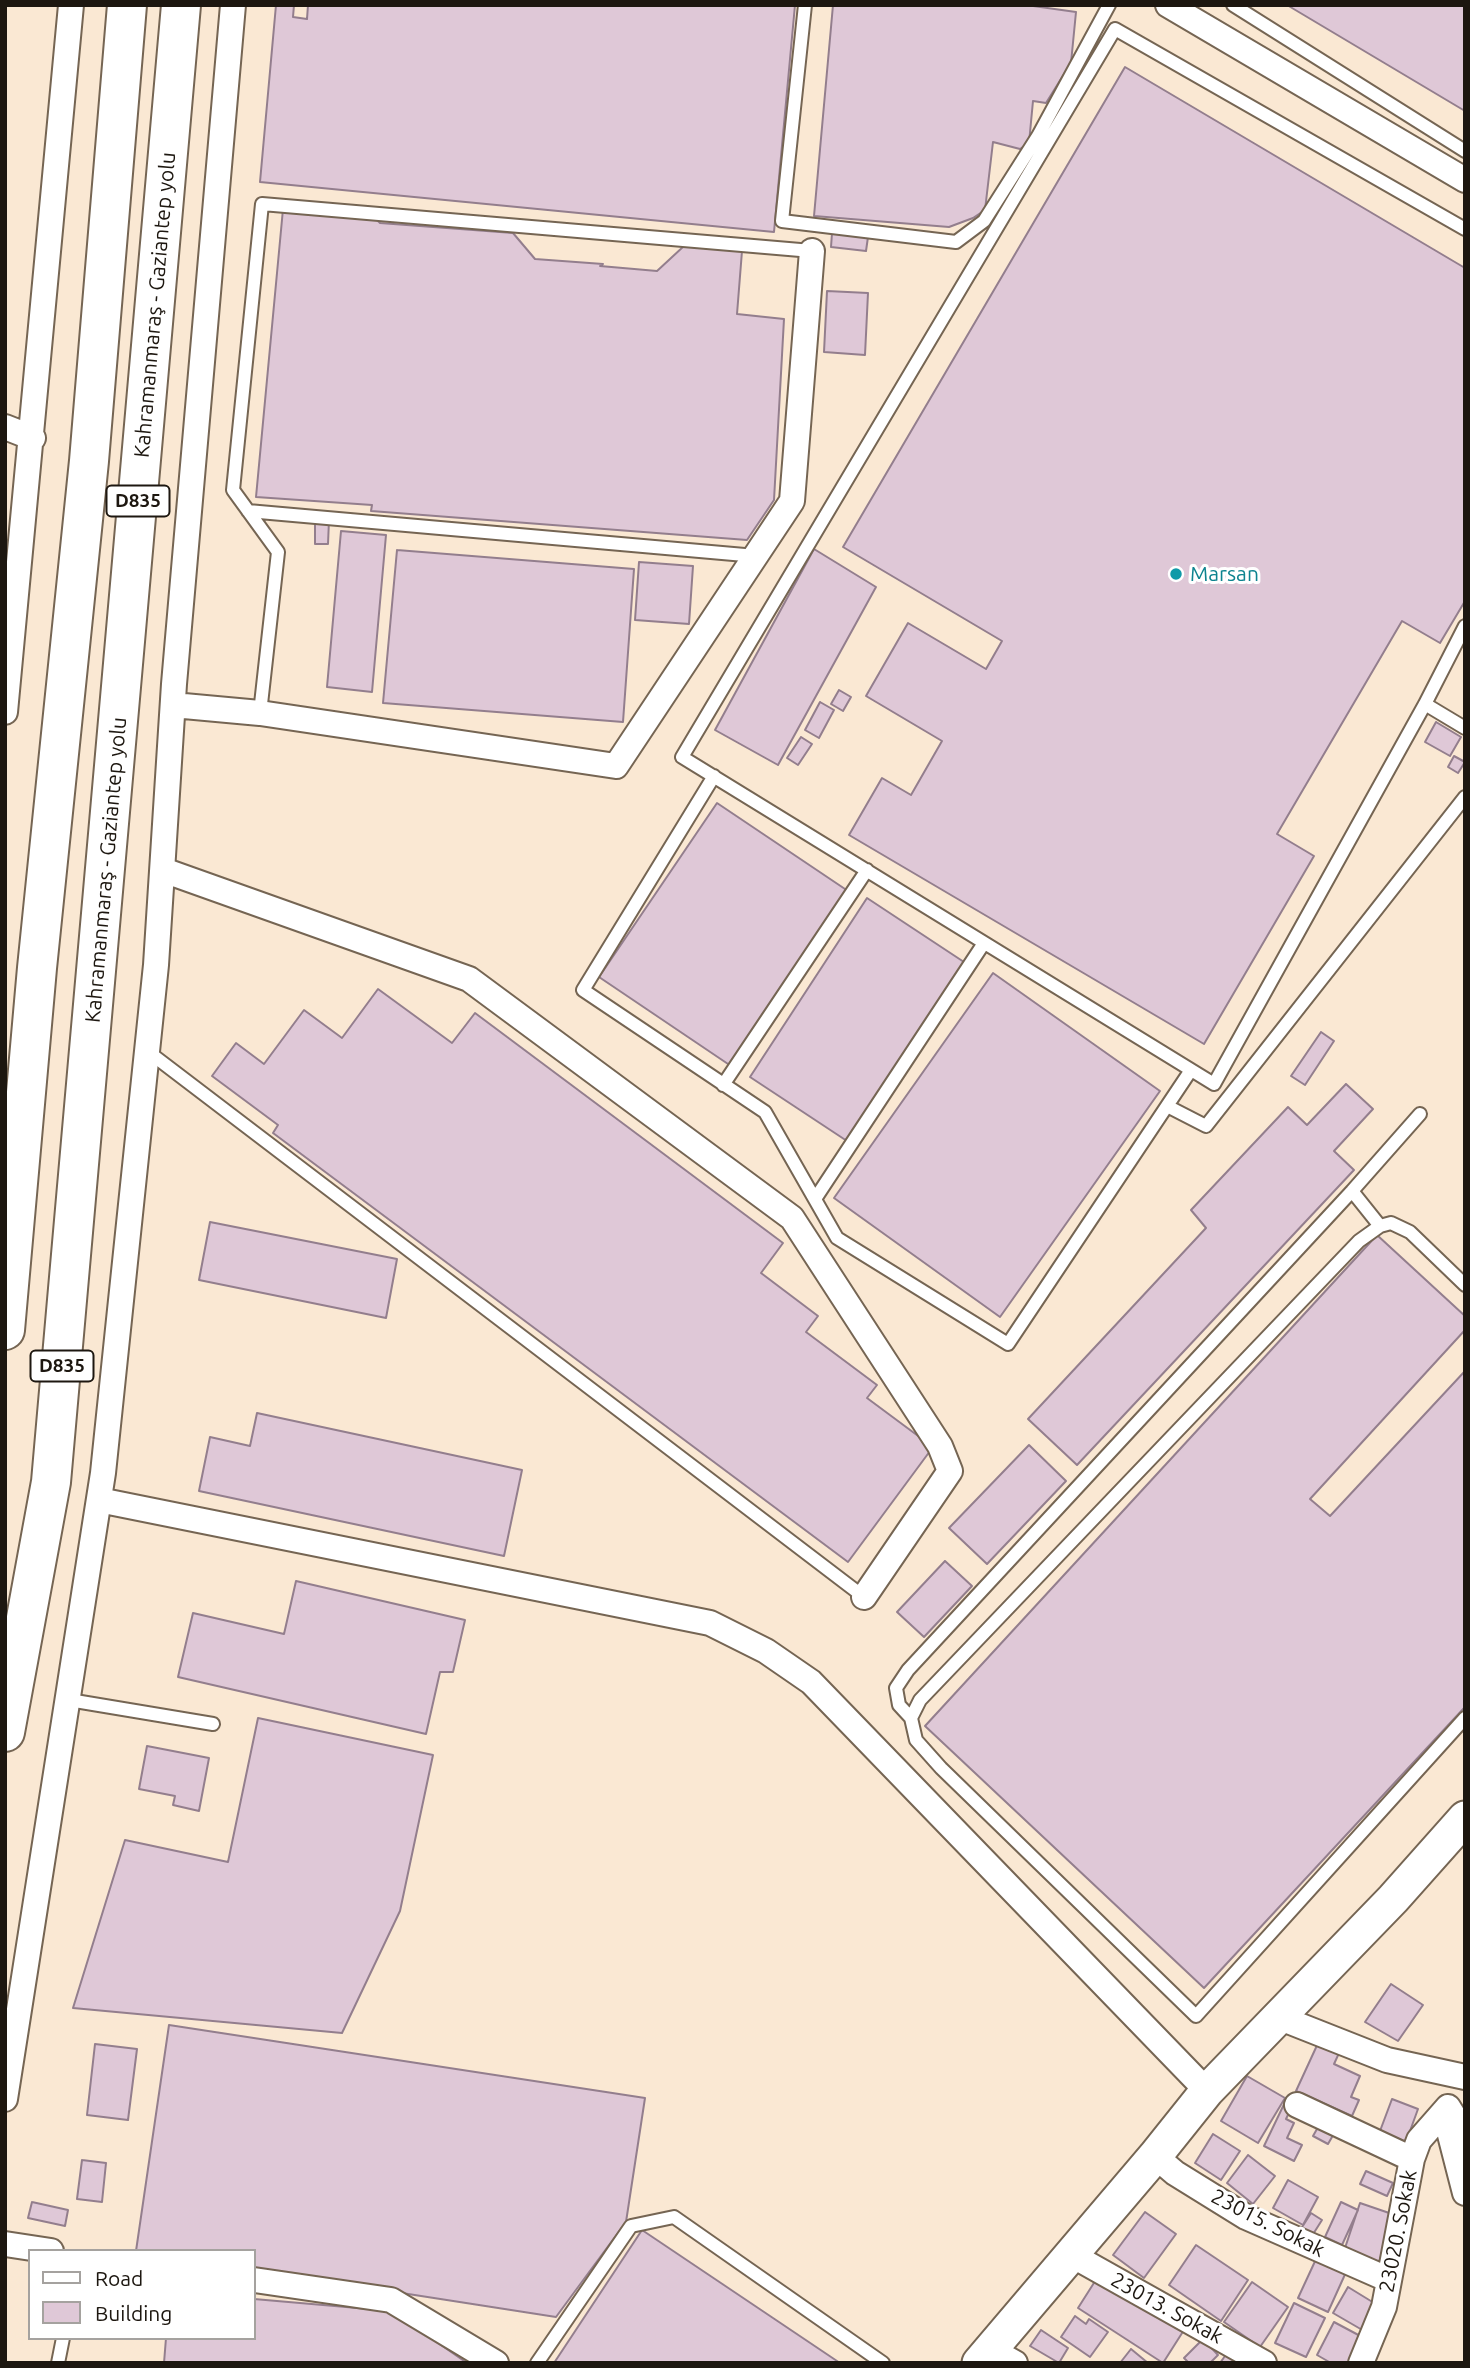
<!DOCTYPE html>
<meta charset="utf-8">
<style>
body{margin:0}
#map{position:relative;width:1470px;height:2368px;overflow:hidden;background:#fae8d3;font-family:Ubuntu,sans-serif}
canvas{display:block}
.frame{position:absolute;inset:0;border:7px solid #1d1710;pointer-events:none}
.legend{position:absolute;left:28px;top:2249px;width:228px;height:91px;box-sizing:border-box;background:#fff;border:2px solid #a5a29f;margin:0;padding:9px 12px;list-style:none;font-size:21px;color:#1d1710}
.legend li{display:flex;align-items:center;gap:14px;height:35px}
.legend b{width:35px;border:2px solid #a5a29f}
</style>
<div id="map">
<canvas width="1470" height="2368"></canvas>
<div class="frame"></div>
<ul class="legend">
<li><b style="height:9px;background:#fff"></b>Road</li>
<li><b style="height:19px;background:#dfc8d7"></b>Building</li>
</ul>
</div>
<script>
const context = document.querySelector('canvas').getContext('2d');
context.lineJoin = 'round';
function fillPath(path, color) { context.fillStyle = color; context.fill(path, 'evenodd'); }
const poly = rows => new Path2D(rows.map(r => 'M' + r).join(''));
function trace(path, color, width, dash) { context.strokeStyle = color; context.lineWidth = width; context.lineCap = dash ? 'butt' : 'round'; context.setLineDash(dash || []); context.stroke(path); }
function drawText(font, color, halo, rows, align = 'center') {
  context.font = font + ' Ubuntu,sans-serif'; context.lineWidth = 6; context.setLineDash([]); context.textBaseline = 'middle'; context.strokeStyle = halo; context.fillStyle = color; for (const [text, x, y, turn = 0] of rows) {
    context.save(); context.translate(x, y); context.rotate((+turn || 0) * Math.PI / 180); context.textAlign = isNaN(turn) ? turn : align; if (halo) context.strokeText(text, 0, 0); context.fillText(text, 0, 0); context.restore();
  }
}
const building = poly([
 [276,5,294,5,293,17,307,19,308,5,795,5,774,232,260,182,276,5],
 [833,5,1026,5,1076,12,1071,63,1046,103,1033,101,1029,143,1020,149,993,142,985,210,973,218,949,227,814,216,833,5],
 [1287,5,1465,5,1465,111,1287,5],
 [1125,67,1465,268,1465,601,1440,643,1402,621,1277,834,1314,856,1204,1044,849,835,882,778,911,795,942,741,866,696,908,623,986,669,1002,641,843,547,1125,67],
 [283,209,373,216,380,223,513,233,535,259,603,264,600,266,657,271,684,246,742,251,737,314,784,319,774,500,747,540,371,511,372,505,256,497,283,209],
 [832,233,868,237,866,251,831,247,832,233],
 [827,291,868,293,865,355,824,352,827,291],
 [315,520,329,520,328,544,315,544,315,520],
 [341,531,386,535,372,692,327,687,341,531],
 [814,549,876,587,778,765,715,730,814,549],
 [397,550,634,569,623,722,383,703,397,550],
 [639,562,693,566,689,624,635,620,639,562],
 [839,690,851,697,843,711,831,704,839,690],
 [820,702,834,710,819,738,805,730,820,702],
 [1436,722,1461,737,1450,756,1425,742,1436,722],
 [801,737,812,744,798,765,787,758,801,737],
 [1454,756,1465,762,1458,773,1448,767,1454,756],
 [717,803,848,891,731,1066,599,977,717,803],
 [867,898,967,964,850,1143,750,1077,867,898],
 [993,973,1160,1091,1000,1317,834,1198,993,973],
 [378,989,452,1043,475,1013,783,1243,761,1273,818,1316,806,1332,877,1385,867,1398,933,1447,848,1562,273,1133,278,1125,212,1076,236,1043,264,1064,304,1010,342,1038,378,989],
 [1321,1032,1334,1041,1305,1085,1291,1076,1321,1032],
 [1346,1084,1373,1109,1334,1151,1354,1170,1077,1465,1028,1419,1206,1228,1191,1210,1288,1107,1307,1125,1346,1084],
 [210,1222,397,1259,386,1318,199,1280,210,1222],
 [1377,1235,1465,1316,1465,1330,1310,1499,1330,1516,1465,1371,1465,1707,1204,1988,925,1726,1377,1235],
 [257,1413,522,1470,504,1556,199,1491,210,1437,250,1446,257,1413],
 [1029,1445,1066,1481,987,1564,949,1528,1029,1445],
 [945,1561,972,1586,924,1637,897,1612,945,1561],
 [296,1581,465,1620,453,1672,440,1672,426,1734,178,1677,193,1613,284,1634,296,1581],
 [258,1718,433,1755,400,1911,342,2033,73,2008,125,1840,228,1862,258,1718],
 [147,1746,209,1758,199,1811,173,1805,175,1796,139,1789,147,1746],
 [1391,1984,1423,2005,1398,2041,1365,2022,1391,1984],
 [169,2025,645,2098,626,2222,556,2317,254,2270,254,2251,136,2251,169,2025],
 [1319,2041,1340,2051,1334,2064,1360,2076,1351,2097,1359,2100,1352,2116,1296,2091,1319,2041],
 [95,2044,137,2049,128,2120,87,2115,95,2044],
 [1247,2076,1285,2098,1258,2143,1221,2121,1247,2076],
 [1287,2098,1294,2102,1286,2119,1294,2123,1287,2138,1302,2145,1294,2161,1264,2146,1287,2098],
 [1392,2099,1418,2109,1406,2142,1380,2131,1392,2099],
 [1321,2122,1336,2130,1328,2144,1313,2136,1321,2122],
 [1213,2134,1240,2151,1221,2180,1195,2163,1213,2134],
 [1248,2155,1275,2176,1253,2204,1227,2183,1248,2155],
 [82,2160,106,2163,102,2202,77,2199,82,2160],
 [1366,2171,1393,2183,1387,2196,1360,2184,1366,2171],
 [1288,2180,1318,2197,1303,2225,1273,2208,1288,2180],
 [32,2202,68,2210,65,2226,28,2218,32,2202],
 [1341,2202,1358,2210,1342,2245,1325,2237,1341,2202],
 [1360,2203,1395,2215,1379,2262,1344,2251,1360,2203],
 [1145,2212,1176,2234,1144,2278,1113,2255,1145,2212],
 [1311,2213,1322,2220,1310,2239,1299,2232,1311,2213],
 [642,2230,840,2363,554,2363,642,2230],
 [1196,2245,1248,2280,1221,2321,1169,2285,1196,2245],
 [1317,2257,1347,2270,1328,2312,1298,2298,1317,2257],
 [1099,2275,1184,2330,1163,2363,1078,2308,1099,2275],
 [1252,2282,1288,2307,1260,2347,1224,2322,1252,2282],
 [1348,2287,1379,2306,1364,2331,1333,2313,1348,2287],
 [254,2299,392,2311,467,2363,164,2363,166,2338,254,2338,254,2299],
 [1294,2303,1325,2318,1306,2357,1275,2343,1294,2303],
 [1075,2316,1086,2324,1089,2319,1108,2332,1090,2357,1061,2337,1075,2316],
 [1334,2322,1364,2338,1350,2363,1331,2363,1317,2355,1334,2322],
 [1041,2330,1068,2348,1059,2363,1030,2346,1041,2330],
 [1203,2339,1218,2355,1210,2363,1189,2363,1184,2358,1203,2339],
 [1131,2349,1148,2363,1120,2363,1131,2349],
 [1230,2349,1249,2363,1220,2363,1230,2349]
]);
fillPath(building, '#dfc8d7');
trace(building, '#937e8d', 2);
const lane = poly([
 [805,5,782,221,956,242,984,221,1038,136,1109,5],
 [1233,5,1465,151],
 [1465,229,1115,29,682,757,1214,1084,1425,704,1465,626],
 [248,511,756,556],
 [1425,704,1465,728],
 [260,713,278,552,233,490,262,204,812,251],
 [714,776,583,990,765,1112,837,1238,1008,1344,1191,1070],
 [146,1050,864,1597],
 [723,1085,867,870],
 [1167,1106,1206,1126,1465,797],
 [1352,1191,1380,1226],
 [815,1199,984,943],
 [1465,1285,1410,1232,1391,1223,1380,1226,1359,1241,920,1700,911,1718,916,1740,941,1768,1196,2016,1465,1718],
 [69,1700,213,1724],
 [911,1718,899,1705,896,1688,908,1670,1352,1191,1420,1114],
 [58,2363,63,2338],
 [537,2363,631,2226,674,2217,883,2363]
]);
const street = poly([
 [1168,5,1465,180],
 [5,427,33,438],
 [173,705,260,713,616,766,792,501,812,251],
 [5,712,71,5],
 [163,870,469,979,792,1218,940,1446,950,1471,864,1597],
 [99,1500,710,1623,766,1651,811,1682,1207,2091],
 [1278,2017,1387,2060,1465,2077],
 [5,2099,103,1473,156,965,174,684,233,5],
 [1297,2105,1412,2159],
 [1448,2112,1448,2127,1465,2193],
 [1155,2156,1175,2173,1246,2217,1387,2279],
 [5,2244,51,2251],
 [1070,2254,1264,2363],
 [254,2280,391,2300,496,2363],
 [990,2349,1015,2363],
 [1361,2363,1384,2307,1412,2159,1419,2140,1448,2107,1465,2134]
]);
const secondary = poly([
 [979,2363,1155,2156,1207,2091,1393,1899,1465,1818]
]);
const highway = poly([
 [5,1330,37,968,89,461,127,5],
 [5,1732,51,1482,181,5]
]);
trace(lane, '#756553', 16);
trace(street, '#756553', 28);
trace(secondary, '#756553', 37);
trace(highway, '#756553', 42);
trace(lane, '#fff', 12);
trace(street, '#fff', 24);
trace(secondary, '#fff', 33);
trace(highway, '#fff', 38);
for (const [x, y, r, color] of [
 [1176,574,7,"#0f9aa8"]
]) { const dot = new Path2D(); dot.arc(x, y, r, 0, 2 * Math.PI); context.fillStyle = color; context.fill(dot); trace(dot, '#fff', 2.5); }
for (const [x, y, w] of [
 [138,501,63],
 [62,1366,63]
]) { const box = new Path2D(); box.roundRect(x - w / 2, y - 15.5, w, 31, 5); context.fillStyle = '#fff'; context.fill(box); trace(box, '#1d1710', 2); }
drawText('bold 19px', '#1d1710', null, [
 ["D835",138,501],
 ["D835",62,1366]
]);
drawText('21px', '#1d1710', '#fff', [
 ["Kahramanmaraş - Gaziantep yolu",155,305,-85],
 ["Kahramanmaraş - Gaziantep yolu",106,870,-85],
 ["23015. Sokak",1268,2223,27],
 ["23020. Sokak",1398,2231,-79],
 ["23013. Sokak",1167,2308,29]
]);
drawText('21px', '#0d838f', '#fff', [
 ["Marsan",1190,574]
], 'left');
</script>
